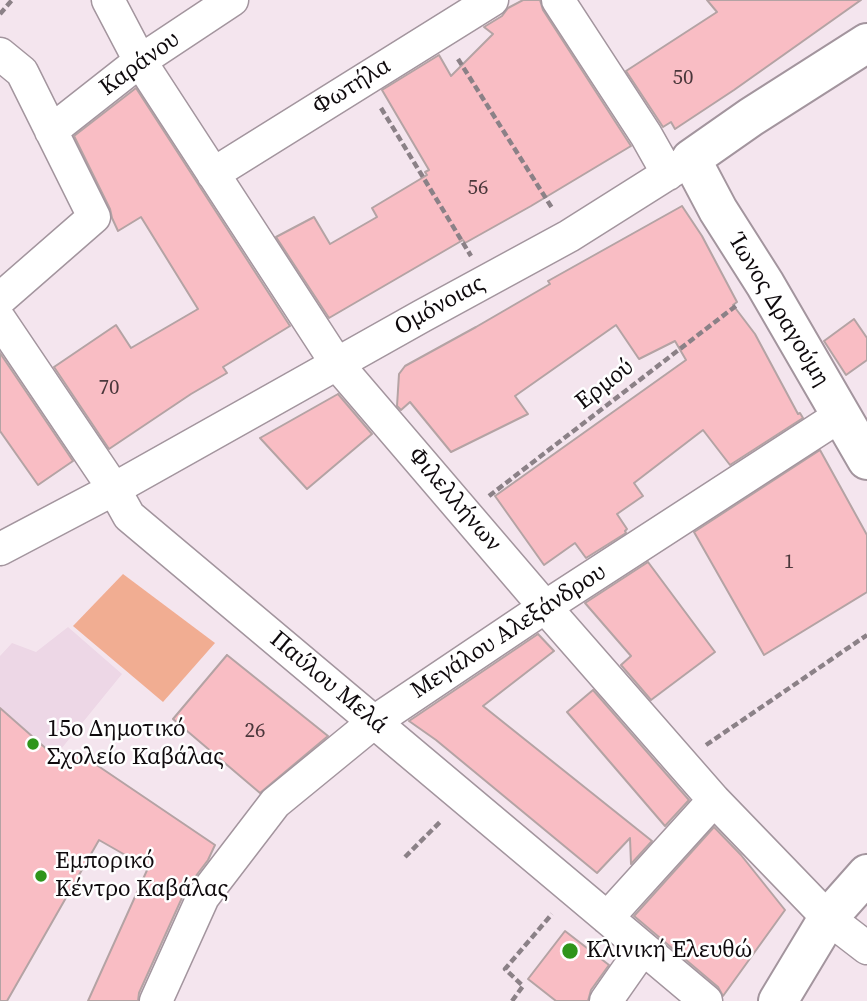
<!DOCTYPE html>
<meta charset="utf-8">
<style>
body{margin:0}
canvas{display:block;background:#f4e5ee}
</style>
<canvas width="867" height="1001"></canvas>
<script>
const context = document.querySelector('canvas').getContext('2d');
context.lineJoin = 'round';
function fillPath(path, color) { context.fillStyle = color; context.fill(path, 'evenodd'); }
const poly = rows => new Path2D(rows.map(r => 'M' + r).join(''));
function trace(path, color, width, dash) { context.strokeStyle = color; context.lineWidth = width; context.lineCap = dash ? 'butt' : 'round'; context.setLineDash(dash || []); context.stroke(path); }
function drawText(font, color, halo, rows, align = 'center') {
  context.font = font + ' "Source Serif 4",serif'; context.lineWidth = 5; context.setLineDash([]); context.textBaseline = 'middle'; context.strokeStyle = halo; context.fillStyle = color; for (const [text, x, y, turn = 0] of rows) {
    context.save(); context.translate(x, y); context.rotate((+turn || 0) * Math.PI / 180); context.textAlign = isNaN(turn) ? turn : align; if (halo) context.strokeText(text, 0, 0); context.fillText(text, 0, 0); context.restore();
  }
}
fillPath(poly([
 [68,627,122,674,5,818,0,814,0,656,12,643,36,652]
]), '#edd7e6');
fillPath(poly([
 [123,574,215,643,163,702,73,626]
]), '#f1ad92');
const building = poly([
 [523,0,540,0,543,10,631,146,531,206,465,243,463,240,329,318,276,237,314,217,330,244,377,217,372,208,427,175,425,172,429,170,382,90,439,55,451,76,493,34,484,27,502,16,508,8,523,0],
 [707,0,861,0,734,90,675,129,671,122,663,127,626,71,717,12,707,0],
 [136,88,290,326,223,367,227,373,191,394,109,449,54,367,116,325,131,348,198,309,141,217,118,231,112,218,110,209,74,136,136,88],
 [682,206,702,236,737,302,733,305,755,334,798,414,800,413,803,418,730,465,703,430,634,483,643,496,617,514,627,529,625,531,626,533,586,558,575,543,544,565,495,496,686,360,675,341,639,359,616,325,515,396,528,414,451,452,410,402,401,410,397,406,399,374,405,366,476,327,550,284,548,281,682,206],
 [854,319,867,338,867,360,846,375,824,341,854,319],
 [0,353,73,461,38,485,0,431,0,353],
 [338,394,372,434,307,489,260,438,338,394],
 [820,450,867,535,867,592,764,655,694,532,820,450],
 [648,562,715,652,651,700,621,665,631,656,585,603,648,562],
 [538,634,554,651,483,706,652,841,631,864,630,838,597,873,436,740,409,721,538,634],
 [227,655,328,736,260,793,173,719,227,655],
 [593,690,689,800,665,826,567,712,593,690],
 [0,708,67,767,76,751,215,845,208,860,186,889,139,993,138,1001,88,1001,148,868,99,840,7,1001,0,1001,0,708],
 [714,827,741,855,785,910,723,996,718,987,634,916,714,827],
 [565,931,609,965,591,990,588,1001,556,1001,528,979,565,931]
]);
fillPath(building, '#f9bdc4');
trace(building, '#b4a3a4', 2);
const minor = poly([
 [108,0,140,61,337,364,545,607,714,800,828,918,867,948],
 [558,0,646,135,668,174],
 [0,54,22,72,94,217,0,299],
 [51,131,140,61,232,0],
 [213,174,492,0],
 [0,320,114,489,129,516,706,1001],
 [0,549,114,489,422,316,569,236,691,159],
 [607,918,714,800],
 [156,1001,203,897,275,803,374,722,545,607,841,415],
 [606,1001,643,948]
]);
const major = poly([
 [867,43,751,117,691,159,718,210,765,284,867,460],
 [778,1001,828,918,867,874]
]);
trace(minor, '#a3959e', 35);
trace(major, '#a3959e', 42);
trace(poly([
 [0,14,12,0],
 [458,59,552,208],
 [381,108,471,256],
 [489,496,737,305],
 [706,745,867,635],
 [405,857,442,820],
 [512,1001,523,986,505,969,552,914]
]), '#8b8187', 4.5, [7, 3.5]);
trace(minor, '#fff', 32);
trace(major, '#fff', 38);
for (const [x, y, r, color] of [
 [33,744,7,"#2f951b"],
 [41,876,7,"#2f951b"],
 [570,951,9,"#2f951b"]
]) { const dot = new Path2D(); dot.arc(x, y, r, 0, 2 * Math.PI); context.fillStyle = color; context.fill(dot); trace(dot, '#fff', 2.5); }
drawText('21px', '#4a373b', null, [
 ["50",683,79],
 ["56",478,189],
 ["70",109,389],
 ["1",789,563],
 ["26",255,732]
]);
drawText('24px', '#0f0a0d', '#fff', [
 ["Καράνου",140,64,-36],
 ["Φωτήλα",352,87,-32],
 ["Ομόνοιας",440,306,-29],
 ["Ίωνος Δραγούμη",778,310,59],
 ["Ερμού",605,385,-38],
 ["Φιλελλήνων",454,500,49],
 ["Μεγάλου Αλεξάνδρου",509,632,-33],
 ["Παύλου Μελά",328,683,40]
]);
drawText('24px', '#0f0a0d', '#fff', [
 ["15ο Δημοτικό",47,730],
 ["Σχολείο Καβάλας",47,758],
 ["Εμπορικό",55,862],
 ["Κέντρο Καβάλας",55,890],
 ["Κλινική Ελευθώ",586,951]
], 'left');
</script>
